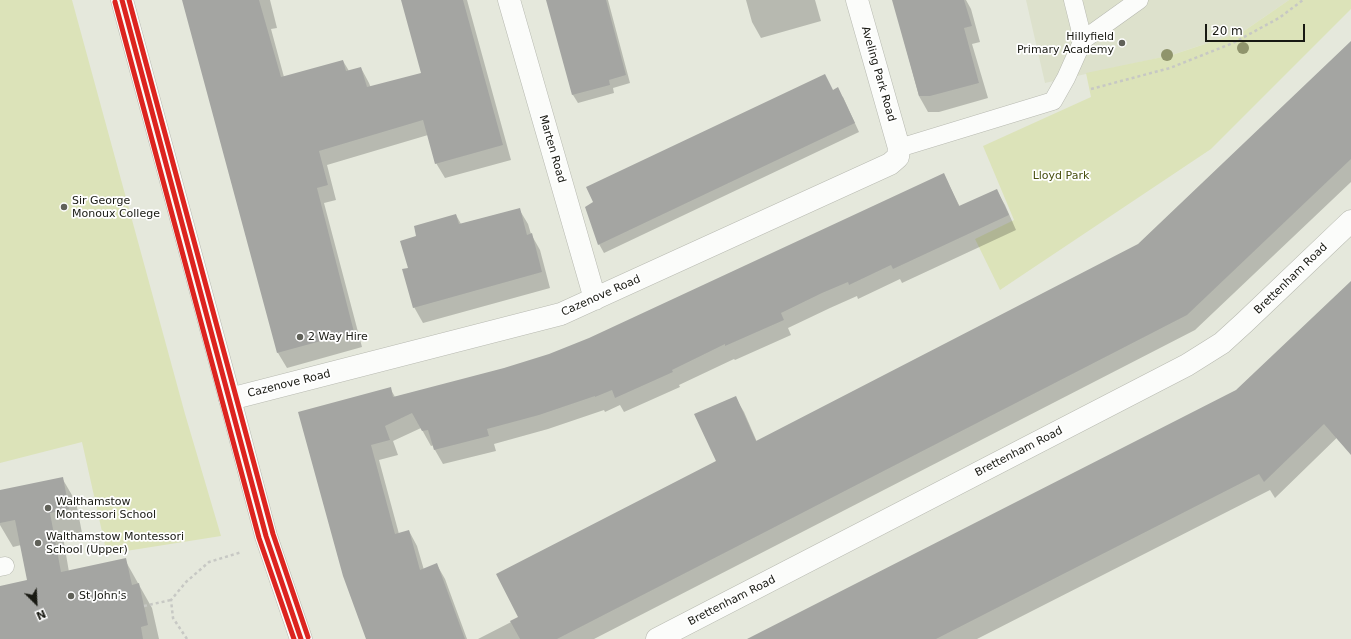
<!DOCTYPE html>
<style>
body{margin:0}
#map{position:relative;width:1351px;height:639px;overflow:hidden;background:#e5e8dc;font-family:"DejaVu Sans",sans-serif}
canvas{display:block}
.north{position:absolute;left:16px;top:583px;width:40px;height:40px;-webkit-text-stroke:3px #fff;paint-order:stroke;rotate:156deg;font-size:11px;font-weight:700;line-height:16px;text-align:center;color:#181912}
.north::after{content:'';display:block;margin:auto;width:14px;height:18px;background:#181912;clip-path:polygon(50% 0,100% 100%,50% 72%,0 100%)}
.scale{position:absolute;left:1205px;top:24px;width:100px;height:18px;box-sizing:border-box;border:2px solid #181912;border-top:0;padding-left:5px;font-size:12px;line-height:14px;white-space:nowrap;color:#181912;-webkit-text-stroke:3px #fff;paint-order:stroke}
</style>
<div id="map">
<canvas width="1351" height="639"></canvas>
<div class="north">N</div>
<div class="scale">20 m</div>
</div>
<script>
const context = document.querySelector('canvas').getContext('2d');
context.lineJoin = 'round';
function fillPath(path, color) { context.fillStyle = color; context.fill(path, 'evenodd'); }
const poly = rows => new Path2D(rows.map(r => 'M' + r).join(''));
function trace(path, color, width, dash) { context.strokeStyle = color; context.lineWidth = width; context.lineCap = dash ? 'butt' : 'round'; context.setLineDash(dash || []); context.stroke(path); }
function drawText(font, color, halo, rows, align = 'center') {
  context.font = font + ' "DejaVu Sans",sans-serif'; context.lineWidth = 3.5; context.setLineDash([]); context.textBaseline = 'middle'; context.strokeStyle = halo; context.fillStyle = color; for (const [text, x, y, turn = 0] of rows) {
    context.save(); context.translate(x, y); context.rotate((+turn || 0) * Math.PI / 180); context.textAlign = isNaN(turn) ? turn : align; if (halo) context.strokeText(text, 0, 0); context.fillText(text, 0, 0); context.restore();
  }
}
fillPath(poly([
 [1026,0,1289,0,1244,31,1172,55,1045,83]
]), '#dde1cc');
fillPath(poly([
 [0,0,72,0,185,414,221,536,107,554,82,442,0,463],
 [1289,0,1351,0,1351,9,1211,149,1000,290,975,239,1014,220,983,146,1091,97,1086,73,1172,55,1244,31]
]), '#dce3b9');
fillPath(poly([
 [183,0,270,0,277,28,271,29,284,77,343,61,349,71,361,68,369,83,371,88,423,74,402,0,467,0,511,160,445,178,436,163,428,135,327,165,336,200,324,203,362,347,287,368,278,353],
 [547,0,608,0,630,83,613,88,614,93,578,103,573,95],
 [746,0,815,0,821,21,761,38,752,22],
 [893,0,966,0,971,9,980,42,972,44,988,98,939,112,928,112,919,96],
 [1351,43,1351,182,1195,330,594,639,478,639,519,618,718,462,735,397,744,412,757,442,1139,245],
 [833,91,843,97,859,132,604,253,599,244],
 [944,175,960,207,996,190,1005,205,1016,230,902,283,900,279,858,299,857,296,830,308,788,328,791,335,735,360,734,359,679,385,680,387,624,412,620,405,605,412,604,410,548,429,494,444,496,451,443,464,435,450,434,445,431,446,421,428,393,441,398,455,379,460,399,534,409,531,417,546,424,570,437,565,445,579,467,639,372,639,299,413,390,388,395,397,505,369,549,355,589,339],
 [519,209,528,224,531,234,540,250,550,288,423,323,414,307,409,269,417,237,456,215,461,224],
 [1351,282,1351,424,1275,498,1270,490,977,639,750,639,1237,391],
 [62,478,76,502,82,533,63,537,69,572,125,560,152,608,159,639,0,639,0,587,28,581,21,545,13,547,0,525,0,491]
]), '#0003');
fillPath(poly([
 [182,0,259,0,281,77,343,60,346,71,361,67,367,87,421,73,401,0,463,0,503,145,435,164,423,120,319,151,328,185,317,188,354,332,277,353],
 [546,0,606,0,626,75,609,80,610,85,572,95],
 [892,0,964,0,972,26,964,28,979,83,930,96,919,96],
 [1351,41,1351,159,1187,315,557,639,520,639,510,621,518,617,496,574,716,461,694,414,736,396,756,441,1138,244],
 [825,74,833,90,838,87,855,123,598,245,585,207,593,202,586,187],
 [944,173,959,206,997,189,1009,215,893,269,891,265,849,285,848,282,822,293,781,313,784,320,725,346,725,344,672,370,673,372,615,398,612,390,595,397,595,396,539,415,487,429,489,436,434,450,428,430,422,431,412,413,385,426,390,440,371,445,395,534,409,530,420,570,437,563,465,639,366,639,343,576,298,412,391,387,393,397,504,368,549,354,589,338],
 [520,208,527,235,532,233,542,272,413,308,402,269,408,268,400,241,416,236,414,226,456,214,459,224],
 [1351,281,1351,455,1324,424,1264,482,1259,474,936,639,747,639,1236,390],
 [63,477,69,509,50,513,61,572,126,558,132,585,139,583,144,606,148,625,141,627,143,639,0,639,0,586,27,580,15,520,0,523,0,490]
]), '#a4a5a2');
const service = poly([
 [1073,0,1083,40],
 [899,148,1053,101,1066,78,1083,40,1139,0],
 [0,567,5,566]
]);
const minor = poly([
 [509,0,595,299],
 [230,399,561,314,890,164,898,157,899,148,857,0],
 [657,639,1187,365,1222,343,1245,322,1351,221]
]);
const primary = poly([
 [122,0,230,399,266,536,301,639]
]);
trace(service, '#b7b9b0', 19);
trace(minor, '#b7b9b0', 23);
trace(primary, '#b7b9b0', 23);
trace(poly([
 [1091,89,1170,68,1233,43,1279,18,1303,0],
 [144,606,171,600],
 [187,639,173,618,171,600,186,582,209,562,242,552]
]), '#c7c8c4', 2.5, [3, 3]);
trace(service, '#fbfcfa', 18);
trace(minor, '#fbfcfa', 22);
trace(primary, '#fbfcfa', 22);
trace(poly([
 [122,0,266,536,301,639]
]), '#dc241f', 5);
trace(poly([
 [115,2,259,538,294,639]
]), '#dc241f', 5);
trace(poly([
 [129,0,273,534,308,637]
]), '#dc241f', 5);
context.fillStyle = '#8f946c';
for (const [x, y] of [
 [1243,48],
 [1167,55]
]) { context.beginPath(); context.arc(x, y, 6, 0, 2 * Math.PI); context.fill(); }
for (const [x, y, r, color] of [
 [1122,43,4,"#606159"],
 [64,207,4,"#606159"],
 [300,337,4,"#606159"],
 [48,508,4,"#606159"],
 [38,543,4,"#606159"],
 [71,596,4,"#606159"]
]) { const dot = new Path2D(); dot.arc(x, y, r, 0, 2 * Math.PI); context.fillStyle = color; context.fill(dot); trace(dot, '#fff', 1.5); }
drawText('11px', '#181912', '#fff', [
 ["Hillyfield",1114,37,"right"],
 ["Primary Academy",1114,50,"right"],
 ["Sir George",72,201],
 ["Monoux College",72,214],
 ["2 Way Hire",308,337],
 ["Walthamstow",56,502],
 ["Montessori School",56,515],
 ["Walthamstow Montessori",46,537],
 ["School (Upper)",46,550],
 ["St John's",79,596]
], 'left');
drawText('11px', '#181912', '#fff', [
 ["Aveling Park Road",878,74,74],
 ["Marten Road",552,149,74],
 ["Brettenham Road",1291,279,-44],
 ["Cazenove Road",601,296,-24],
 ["Cazenove Road",289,384,-14],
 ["Brettenham Road",1019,452,-27],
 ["Brettenham Road",732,601,-27]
]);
drawText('11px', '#484f10', '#fff', [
 ["Lloyd Park",1061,176]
]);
</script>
